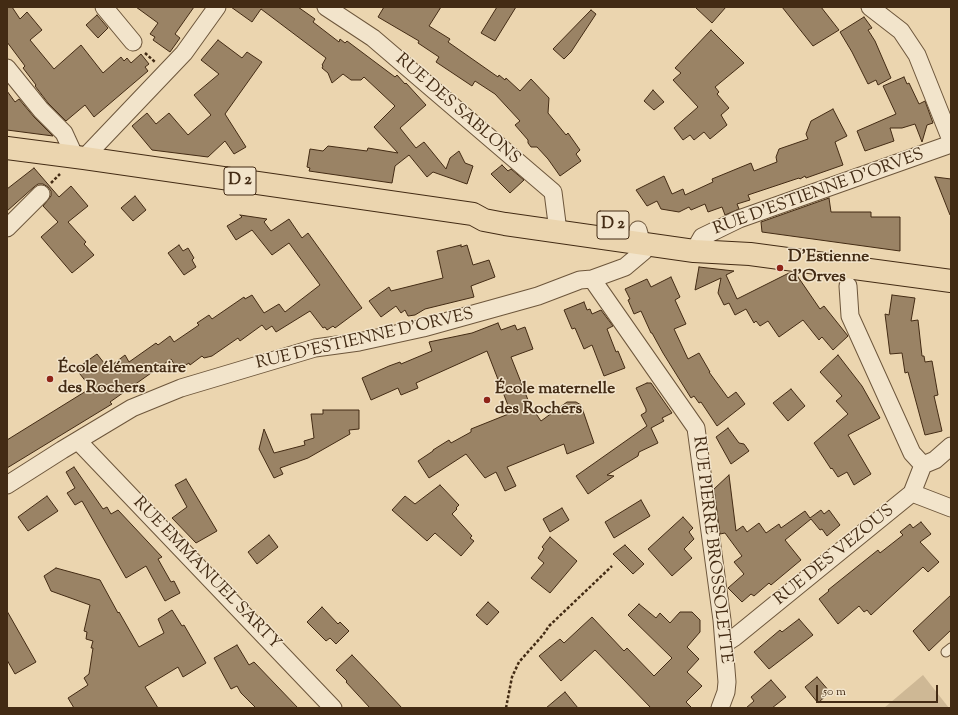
<!DOCTYPE html>
<meta charset="utf-8">
<style>
body{margin:0}
#map{position:relative;width:958px;height:715px;overflow:hidden;background:#ebd5af;font-family:"Sorts Mill Goudy",serif}
canvas{display:block}
.frame{position:absolute;inset:0;border:8px solid #432b14;pointer-events:none}
.scale{position:absolute;left:816px;top:685px;width:122px;height:18px;box-sizing:border-box;border:2px solid #432b14;border-top:0;padding-left:5px;font-size:12px;line-height:14px;white-space:nowrap;color:#432b14;-webkit-text-stroke:3px #f2e4cb;paint-order:stroke}
</style>
<div id="map">
<canvas width="958" height="715"></canvas>
<div class="frame"></div>
<div class="scale">50 m</div>
</div>
<script>
const context = document.querySelector('canvas').getContext('2d');
context.lineJoin = 'round';
function fillPath(path, color) { context.fillStyle = color; context.fill(path, 'evenodd'); }
const poly = rows => new Path2D(rows.map(r => 'M' + r).join(''));
function trace(path, color, width, dash) { context.strokeStyle = color; context.lineWidth = width; context.lineCap = dash ? 'butt' : 'round'; context.setLineDash(dash || []); context.stroke(path); }
function drawText(font, color, halo, rows, align = 'center') {
  context.font = font + ' "Sorts Mill Goudy",serif'; context.lineWidth = 3; context.setLineDash([]); context.textBaseline = 'middle'; context.strokeStyle = halo; context.fillStyle = color; for (const [text, x, y, turn = 0] of rows) {
    context.save(); context.translate(x, y); context.rotate((+turn || 0) * Math.PI / 180); context.textAlign = isNaN(turn) ? turn : align; if (halo) context.strokeText(text, 0, 0); context.fillText(text, 0, 0); context.restore();
  }
}
fillPath(poly([
 [923,675,949,708,884,708]
]), '#ceb895');
const building = poly([
 [7,7,12,7,20,19,27,12,42,30,30,40,54,69,81,45,103,73,121,57,124,61,127,58,131,63,141,54,149,64,145,67,148,71,94,117,85,105,66,121,48,103,35,86,36,85,23,68,25,66,7,42,7,7],
 [136,7,194,7,175,34,180,38,170,52,153,40,155,37,150,34,158,23,136,7],
 [231,7,298,7,315,19,313,22,339,42,340,39,345,43,347,41,395,77,397,75,405,84,406,83,426,105,400,128,416,148,424,142,446,169,450,158,459,151,465,163,473,166,467,184,433,172,427,177,409,155,395,166,392,183,309,171,310,168,307,167,310,149,323,151,328,146,367,151,368,148,398,153,374,127,395,106,364,77,361,80,351,80,343,74,332,83,328,73,322,68,323,66,322,65,326,58,261,9,252,22,231,7],
 [384,7,441,7,429,26,450,39,448,42,498,77,499,75,505,80,506,78,520,91,531,79,549,98,548,113,566,135,568,133,580,150,576,154,581,161,560,176,548,159,537,147,531,147,528,143,528,140,515,125,520,121,495,94,475,81,472,86,436,62,439,57,418,43,419,41,378,17,384,7],
 [497,7,516,7,495,41,481,33,497,7],
 [695,7,726,7,712,23,695,7],
 [782,7,821,7,839,30,813,46,782,7],
 [591,10,596,14,571,52,564,59,553,49,591,10],
 [97,15,108,28,98,38,86,25,97,15],
 [864,17,872,28,868,30,875,41,891,78,878,85,876,80,868,84,852,52,840,32,864,17],
 [711,30,744,63,715,87,719,92,717,94,729,108,721,115,727,125,710,139,704,132,694,140,690,135,683,140,674,128,698,107,673,80,681,73,675,68,711,30],
 [218,40,242,58,247,52,262,62,225,114,246,147,234,154,225,141,208,157,152,150,132,126,147,113,156,124,169,113,188,135,211,115,194,95,219,74,201,60,218,40],
 [904,77,907,84,909,83,919,104,925,101,933,123,927,125,922,142,915,124,902,128,890,128,894,141,865,151,857,131,896,114,883,86,904,77],
 [653,90,664,102,654,110,644,101,653,90],
 [7,91,15,102,19,99,34,117,53,136,7,130,7,91],
 [833,109,847,136,835,142,843,165,806,178,805,176,800,179,799,178,748,195,750,200,737,204,739,209,725,215,722,207,708,212,705,204,691,210,689,207,679,212,661,209,657,201,647,206,636,190,664,176,672,194,683,189,685,195,713,182,712,179,751,163,754,171,777,162,776,157,779,149,808,139,806,134,811,121,833,109],
 [502,165,508,171,511,169,524,180,510,193,491,174,502,165],
 [34,168,59,197,71,186,88,206,68,222,86,242,84,244,94,255,72,273,41,237,58,222,43,206,51,196,51,191,48,187,43,184,38,184,34,187,7,211,7,189,34,168],
 [935,177,951,179,951,215,950,215,935,177],
 [135,196,146,210,133,221,121,208,135,196],
 [829,198,831,212,871,212,871,217,900,217,900,251,762,232,761,222,829,198],
 [240,215,267,219,264,222,271,231,289,219,302,238,308,233,362,308,335,328,333,326,327,330,325,327,323,328,310,311,276,332,272,326,266,330,262,325,240,341,238,338,212,356,204,358,202,356,190,365,189,363,178,370,171,359,110,402,112,404,7,468,7,440,91,388,76,369,97,354,108,368,125,355,129,362,156,343,158,345,170,336,174,342,199,325,197,323,209,315,212,319,244,297,245,299,252,295,264,313,279,304,285,312,320,285,289,243,272,255,252,230,236,240,227,226,242,217,240,215],
 [179,245,183,251,188,248,194,258,192,260,196,267,184,275,168,253,179,245],
 [461,245,461,247,467,245,473,265,489,260,495,277,471,286,474,297,425,309,415,315,408,316,405,310,401,313,396,306,381,317,369,301,389,287,391,291,443,278,437,251,461,245],
 [699,267,734,271,726,275,737,299,789,273,796,274,820,309,824,306,848,336,833,350,822,337,819,340,803,320,779,337,768,321,760,326,756,321,754,323,746,309,735,315,729,303,724,305,718,293,721,278,695,290,699,267],
 [671,277,680,297,675,300,686,324,674,329,688,359,699,353,710,372,709,372,728,398,736,392,745,404,717,426,701,402,699,403,694,396,691,398,663,353,652,333,651,333,641,311,634,314,628,300,630,299,625,289,647,279,651,287,671,277],
 [892,295,915,298,911,321,918,320,922,356,924,356,925,362,932,361,938,395,934,396,942,431,925,435,908,372,905,373,902,353,890,354,885,314,889,315,892,295],
 [584,302,587,310,590,309,592,314,601,310,613,326,607,329,616,352,618,351,625,368,604,376,592,345,584,349,575,328,572,329,564,310,584,302],
 [498,323,501,330,515,325,517,330,525,327,533,349,511,357,530,405,541,421,567,402,576,402,581,405,594,443,567,454,564,444,507,467,516,486,505,491,496,472,485,478,466,454,429,478,418,461,433,451,433,450,449,440,451,443,471,432,471,429,511,413,487,351,416,383,418,388,401,395,398,388,371,400,362,378,389,366,400,362,401,364,432,351,429,342,472,333,498,323],
 [838,355,862,386,880,418,848,435,871,474,854,485,847,472,838,477,832,468,831,469,814,443,848,414,836,401,842,396,820,372,838,355],
 [647,383,651,383,672,413,662,418,664,421,651,428,658,443,639,452,638,456,607,475,614,476,588,494,576,476,647,426,641,415,646,412,646,409,636,388,647,383],
 [791,389,805,406,788,421,773,403,791,389],
 [323,410,359,410,359,429,349,430,350,434,308,458,280,468,283,474,274,478,259,449,264,429,274,453,305,445,304,441,314,438,311,414,323,414,323,410],
 [728,428,739,443,744,444,749,451,731,464,716,437,728,428],
 [74,467,103,509,107,507,111,514,118,510,162,557,158,559,171,582,174,581,180,593,165,601,146,566,126,578,82,501,75,505,67,493,75,488,66,472,74,467],
 [729,475,736,531,743,526,747,532,759,523,766,533,779,524,781,528,805,511,810,518,821,510,824,514,829,510,840,525,827,536,822,529,820,530,811,519,785,540,801,560,771,585,769,583,754,596,751,594,742,602,728,588,744,574,734,562,742,556,725,533,720,534,714,489,729,475],
 [186,479,217,531,196,543,172,518,187,507,175,485,186,479],
 [440,485,459,505,456,508,457,509,452,514,472,536,470,538,474,541,461,556,435,533,427,541,392,510,405,496,415,504,440,485],
 [47,496,58,511,28,531,18,517,47,496],
 [641,500,650,516,614,538,605,522,641,500],
 [562,508,569,520,550,532,543,519,562,508],
 [683,517,693,528,689,532,694,539,684,549,692,558,672,576,648,549,683,517],
 [921,522,931,534,920,542,939,562,928,572,923,567,871,615,867,610,864,612,859,606,838,624,819,599,829,591,828,590,878,550,880,553,903,535,900,532,910,524,913,528,921,522],
 [269,535,278,547,257,564,248,552,269,535],
 [550,537,577,561,550,593,531,578,544,563,538,558,544,549,542,547,550,537],
 [625,545,644,564,633,574,613,554,625,545],
 [56,568,100,580,118,613,119,612,139,647,164,633,158,619,172,610,182,626,184,625,206,663,183,677,178,667,145,687,158,708,74,708,68,698,88,685,84,678,89,674,93,648,91,648,93,641,86,639,87,632,84,631,90,605,51,591,44,576,56,568],
 [951,595,951,630,929,651,913,631,951,595],
 [488,602,499,612,487,625,476,615,488,602],
 [639,604,656,618,660,613,670,623,680,612,692,612,700,620,700,632,687,647,699,659,687,672,702,686,686,702,692,708,651,708,595,650,561,681,539,656,560,639,564,643,592,617,624,651,627,648,654,676,672,658,628,615,639,604],
 [322,607,338,624,340,622,349,631,336,644,330,638,326,641,307,622,322,607],
 [7,611,36,662,15,674,7,660,7,611],
 [799,619,813,635,769,669,754,652,780,630,782,632,799,619],
 [237,645,249,665,254,662,298,708,256,708,241,693,237,686,231,689,214,658,237,645],
 [352,655,375,679,402,708,370,708,346,682,347,681,336,670,352,655],
 [817,677,830,692,818,703,805,687,817,677],
 [771,680,786,697,772,708,746,708,754,701,751,697,771,680],
 [565,692,578,708,546,708,565,692]
]);
fillPath(building, '#9a8365');
trace(building, '#432b14', 1);
const service = poly([
 [946,652,951,648]
]);
const minor = poly([
 [104,7,133,42],
 [326,7,373,38,553,192,558,231],
 [870,7,901,31,917,55,951,140],
 [7,68,41,110,64,133,75,157],
 [84,158,184,53,217,7],
 [7,228,41,194],
 [694,251,702,237,739,219,951,144],
 [592,279,696,428,722,620,727,682,726,692,720,708],
 [848,286,850,316,912,453,923,465,912,493],
 [78,441,333,708],
 [923,465,935,460,951,446],
 [7,485,62,450,132,408,181,388,315,348,359,342,423,328,495,308,538,296,580,280,592,279,625,267,644,251,638,230],
 [724,644,735,637,912,493,951,508]
]);
const primary = poly([
 [7,148,84,158,473,214,484,220,505,224,694,251,750,254,951,281]
]);
trace(service, '#6d563b', 11);
trace(minor, '#6d563b', 19);
trace(primary, '#432b14', 24);
trace(poly([
 [145,53,155,62],
 [51,183,60,174],
 [506,708,512,677,519,662,543,635,549,626,612,566]
]), '#432b14', 2.5, [3, 2]);
trace(service, '#f2e4cb', 9);
trace(minor, '#f2e4cb', 17);
trace(primary, '#ebd5af', 22);
for (const [x, y, r, color] of [
 [780,268,4,"#8f2418"],
 [50,379,4,"#8f2418"],
 [487,400,4,"#8f2418"]
]) { const dot = new Path2D(); dot.arc(x, y, r, 0, 2 * Math.PI); context.fillStyle = color; context.fill(dot); trace(dot, '#f2e4cb', 1.5); }
for (const [x, y, w] of [
 [240,181,32],
 [613,225,32]
]) { const box = new Path2D(); box.roundRect(x - w / 2, y - 14, w, 28, 3); context.fillStyle = '#f2e4cb'; context.fill(box); trace(box, '#432b14', 1); }
drawText('bold 16px', '#432b14', null, [
 ["D 2",240,181],
 ["D 2",613,225]
]);
drawText('17px', '#432b14', '#f2e4cb', [
 ["RUE DES SABLONS",457,110,41],
 ["RUE D'ESTIENNE D'ORVES",819,193,-20],
 ["RUE D'ESTIENNE D'ORVES",365,340,-13],
 ["RUE PIERRE BROSSOLETTE",711,550,83],
 ["RUE DES VEZOUS",835,556,-39],
 ["RUE EMMANUEL SARTY",206,574,46]
]);
drawText('bold 17px', '#432b14', '#f2e4cb', [
 ["D'Estienne",788,258],
 ["d'Orves",788,278],
 ["École élémentaire",58,369],
 ["des Rochers",58,389],
 ["École maternelle",495,390],
 ["des Rochers",495,410]
], 'left');
</script>
